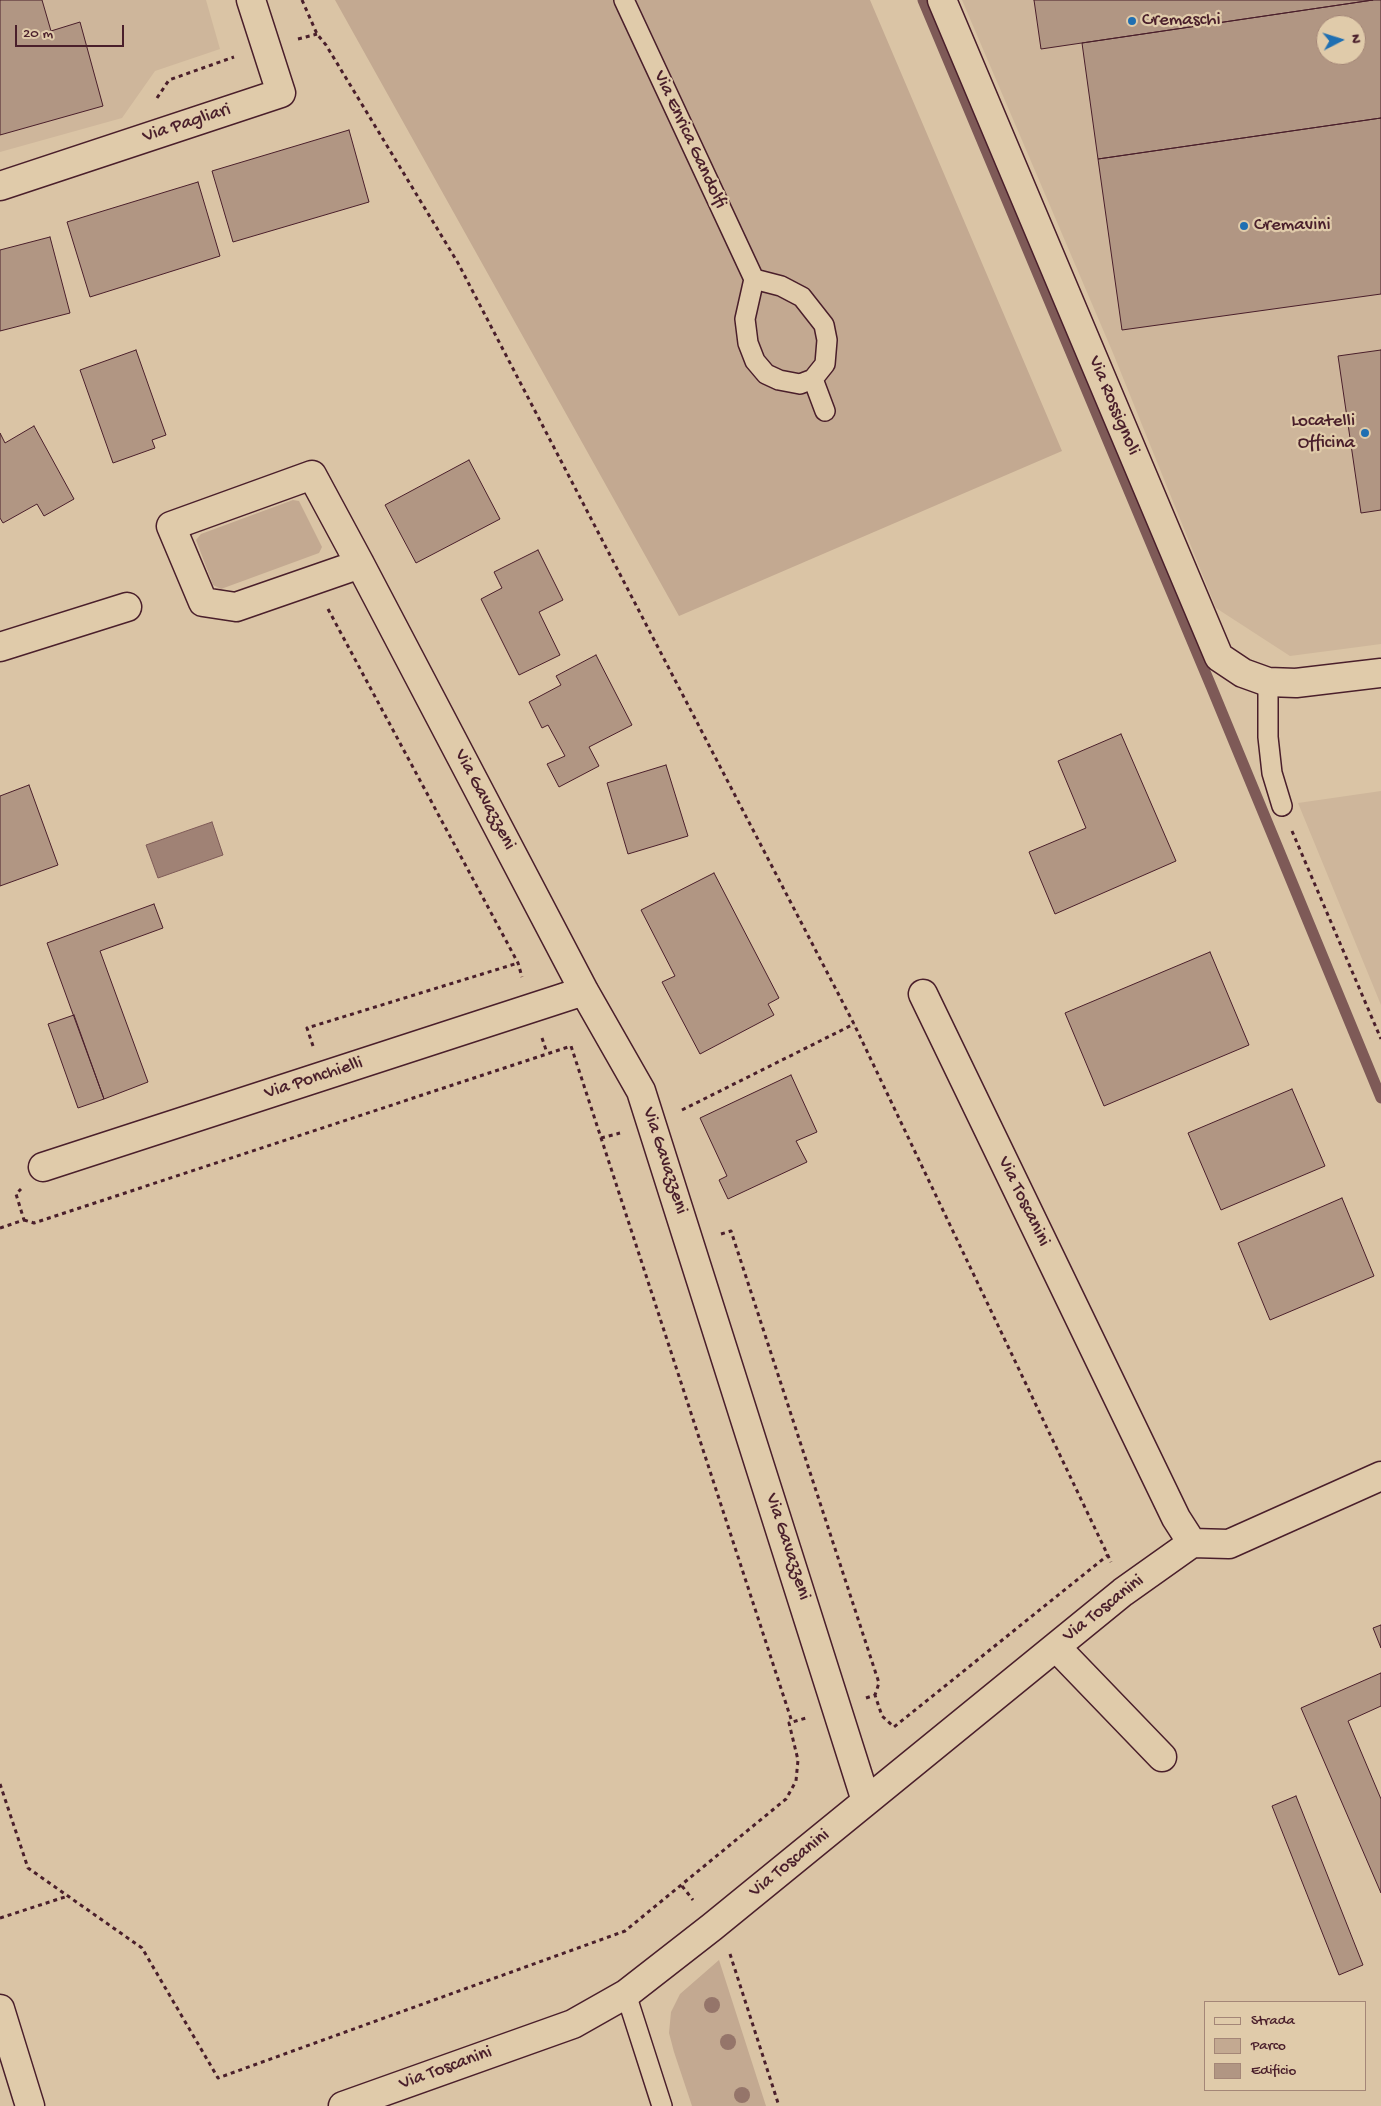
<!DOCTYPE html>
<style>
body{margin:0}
#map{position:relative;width:1381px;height:2106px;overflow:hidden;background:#dac4a5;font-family:"Gochi Hand",sans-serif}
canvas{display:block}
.legend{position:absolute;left:1204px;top:2001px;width:162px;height:90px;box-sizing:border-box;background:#e0cbaa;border:1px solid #a48677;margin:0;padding:6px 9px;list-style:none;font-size:15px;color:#4a1f2b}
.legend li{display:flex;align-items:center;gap:10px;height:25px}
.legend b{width:25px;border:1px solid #a48677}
.north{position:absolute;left:1316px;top:15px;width:50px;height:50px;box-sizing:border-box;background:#e0cbaa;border:1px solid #a48677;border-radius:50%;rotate:85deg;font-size:14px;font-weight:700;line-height:20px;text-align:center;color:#4a1f2b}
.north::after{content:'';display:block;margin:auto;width:18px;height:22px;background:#1f6fb2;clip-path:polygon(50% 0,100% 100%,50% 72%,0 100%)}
.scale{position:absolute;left:15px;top:25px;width:109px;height:22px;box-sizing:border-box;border:2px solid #4a1f2b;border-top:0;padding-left:6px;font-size:15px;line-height:18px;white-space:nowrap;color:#4a1f2b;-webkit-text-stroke:4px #e0cbaa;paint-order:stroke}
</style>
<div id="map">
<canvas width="1381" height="2106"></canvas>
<ul class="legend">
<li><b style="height:6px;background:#e0cbaa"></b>Strada</li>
<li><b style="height:14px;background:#c3a991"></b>Parco</li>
<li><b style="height:14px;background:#b19683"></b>Edificio</li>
</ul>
<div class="north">N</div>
<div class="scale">20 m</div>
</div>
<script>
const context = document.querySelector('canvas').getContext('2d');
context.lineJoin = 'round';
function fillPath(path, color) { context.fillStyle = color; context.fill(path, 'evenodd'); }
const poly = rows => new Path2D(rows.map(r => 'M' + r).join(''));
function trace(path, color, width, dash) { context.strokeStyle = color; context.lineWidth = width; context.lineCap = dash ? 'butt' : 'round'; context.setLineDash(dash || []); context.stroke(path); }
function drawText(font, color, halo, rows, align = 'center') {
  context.font = font + ' "Gochi Hand",sans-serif'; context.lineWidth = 4.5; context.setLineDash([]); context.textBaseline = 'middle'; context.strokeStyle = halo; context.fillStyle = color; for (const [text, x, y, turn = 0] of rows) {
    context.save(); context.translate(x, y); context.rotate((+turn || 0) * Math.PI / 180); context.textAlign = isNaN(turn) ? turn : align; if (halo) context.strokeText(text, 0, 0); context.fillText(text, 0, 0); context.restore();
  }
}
fillPath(poly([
 [0,0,206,0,220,49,155,71,122,118,0,152],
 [962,0,1381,0,1381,644,1290,656,1216,608,1113,353],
 [1326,25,1356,25,1356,55,1326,55],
 [1381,791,1381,1005,1298,803]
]), '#ceb69b');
fillPath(poly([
 [335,0,870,0,1062,451,679,616],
 [293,500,299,501,322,547,319,553,221,589,213,585,196,540,201,534],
 [719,1960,766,2106,692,2106,674,2052,669,2033,671,2012,680,1994]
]), '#c3a991');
const water = poly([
 [212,822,223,855,158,878,146,845,212,822]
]);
fillPath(water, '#a08275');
trace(water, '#7e5a57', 1);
trace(poly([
 [923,0,1211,686,1381,1098]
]), '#7e5a57', 11);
const building = poly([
 [0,0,42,0,51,31,80,22,103,106,0,135,0,0],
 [1034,0,1373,0,1041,49,1034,0],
 [1373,0,1381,0,1381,118,1098,159,1082,43,1373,0],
 [1326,25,1356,25,1356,55,1326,55,1326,25],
 [1381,118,1381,294,1122,330,1098,159,1381,118],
 [349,130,369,202,233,242,212,171,349,130],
 [198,182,220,256,90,297,67,222,198,182],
 [50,237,70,313,0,331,0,250,50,237],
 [136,350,166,435,152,440,155,448,113,463,80,370,136,350],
 [1381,350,1381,510,1361,513,1338,356,1381,350],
 [34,426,74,499,44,516,37,504,3,523,0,518,0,433,5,443,34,426],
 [469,460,500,519,416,563,385,505,469,460],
 [538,550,563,600,539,612,560,655,519,675,481,599,502,588,494,572,538,550],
 [596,655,632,725,589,747,599,766,559,787,547,764,565,756,548,725,542,728,529,702,561,685,556,676,596,655],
 [1121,734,1176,861,1055,914,1029,852,1086,828,1058,761,1121,734],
 [666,765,688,836,628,854,607,783,666,765],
 [29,785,58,865,0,886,0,796,29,785],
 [714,873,779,998,768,1004,774,1015,700,1054,662,982,675,976,641,910,714,873],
 [154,904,163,928,100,951,148,1082,104,1099,47,943,154,904],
 [1210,952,1249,1045,1104,1106,1065,1013,1210,952],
 [74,1015,104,1099,78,1108,48,1024,74,1015],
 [791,1075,817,1132,796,1141,807,1162,728,1199,719,1180,727,1176,700,1118,791,1075],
 [1292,1089,1325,1166,1221,1210,1188,1133,1292,1089],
 [1342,1198,1374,1276,1270,1320,1238,1243,1342,1198],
 [1381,1625,1381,1648,1373,1628,1381,1625],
 [1381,1673,1381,1706,1348,1721,1381,1799,1381,1893,1301,1708,1381,1673],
 [1296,1796,1363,1965,1339,1975,1272,1806,1296,1796]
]);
fillPath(building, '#b19683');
trace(building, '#4a1f2b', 1);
const lane = poly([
 [624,0,754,279,745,319,748,343,755,361,766,374,779,380,800,384,813,379,825,364,827,340,824,325,802,297,781,286,754,279],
 [813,379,825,411],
 [1268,682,1268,737,1272,773,1282,806],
 [626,1994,662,2106]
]);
const street = poly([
 [942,0,1219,657,1243,673,1268,682,1296,683,1381,673],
 [0,186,281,93,251,0],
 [360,564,236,607,203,602,171,526,312,475,360,564,584,991,641,1091,866,1801],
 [0,647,127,607],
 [923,994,1176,1518,1192,1543],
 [43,1167,584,991],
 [1056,1647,1162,1757],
 [343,2106,573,2024,626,1994,712,1927,1123,1592,1192,1543,1229,1544,1381,1476]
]);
const secondary = poly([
 [0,2009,30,2106]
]);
trace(lane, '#4a1f2b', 22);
trace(street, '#4a1f2b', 31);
trace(secondary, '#4a1f2b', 31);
trace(poly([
 [302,0,317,34,326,45,458,263,854,1024,1111,1562],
 [298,39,317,34],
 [157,98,169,80,234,57],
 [328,609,518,963,522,977],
 [1292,831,1381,1039],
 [542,1038,547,1053],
 [313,1046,307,1028,518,963],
 [682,1110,854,1024],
 [601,1138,620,1133],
 [24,1220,34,1223,571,1046,792,1722],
 [0,1228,24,1220,16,1194,21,1189],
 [721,1234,731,1231,879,1683,875,1695],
 [866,1698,875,1695,882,1716,894,1727,1108,1555],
 [0,1784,28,1868,142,1948,218,2078,625,1931,786,1799,796,1781,798,1760,789,1723,806,1718],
 [682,1886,693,1900],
 [0,1918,68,1896],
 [730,1954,779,2106]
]), '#4a1f2b', 3, [4, 4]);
trace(lane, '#e0cbaa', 19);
trace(street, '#e0cbaa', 28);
trace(secondary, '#e0cbaa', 28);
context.fillStyle = '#95756a';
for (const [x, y] of [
 [712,2005],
 [728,2042],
 [742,2095]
]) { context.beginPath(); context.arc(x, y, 8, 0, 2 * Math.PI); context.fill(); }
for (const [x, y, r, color] of [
 [1132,21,5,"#1f6fb2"],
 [1244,226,5,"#1f6fb2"],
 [1365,433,5,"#1f6fb2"]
]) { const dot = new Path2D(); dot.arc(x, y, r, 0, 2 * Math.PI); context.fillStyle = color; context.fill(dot); trace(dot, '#e0cbaa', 2); }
drawText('19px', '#4a1f2b', '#e0cbaa', [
 ["Cremaschi",1142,21],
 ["Cremavini",1254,226],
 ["Locatelli",1355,422,"right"],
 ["Officina",1355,444,"right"]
], 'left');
drawText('19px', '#4a1f2b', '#e0cbaa', [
 ["Via Pagliari",187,124,-18],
 ["Via Enrica Gandolfi",689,140,65],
 ["Via Rossignoli",1113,406,67],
 ["Via Gavazzeni",484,800,62],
 ["Via Ponchielli",314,1079,-18],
 ["Via Gavazzeni",664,1161,72],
 ["Via Toscanini",1023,1202,64],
 ["Via Gavazzeni",787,1547,72],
 ["Via Toscanini",1104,1609,-38],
 ["Via Toscanini",790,1864,-39],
 ["Via Toscanini",446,2069,-20]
]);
</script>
